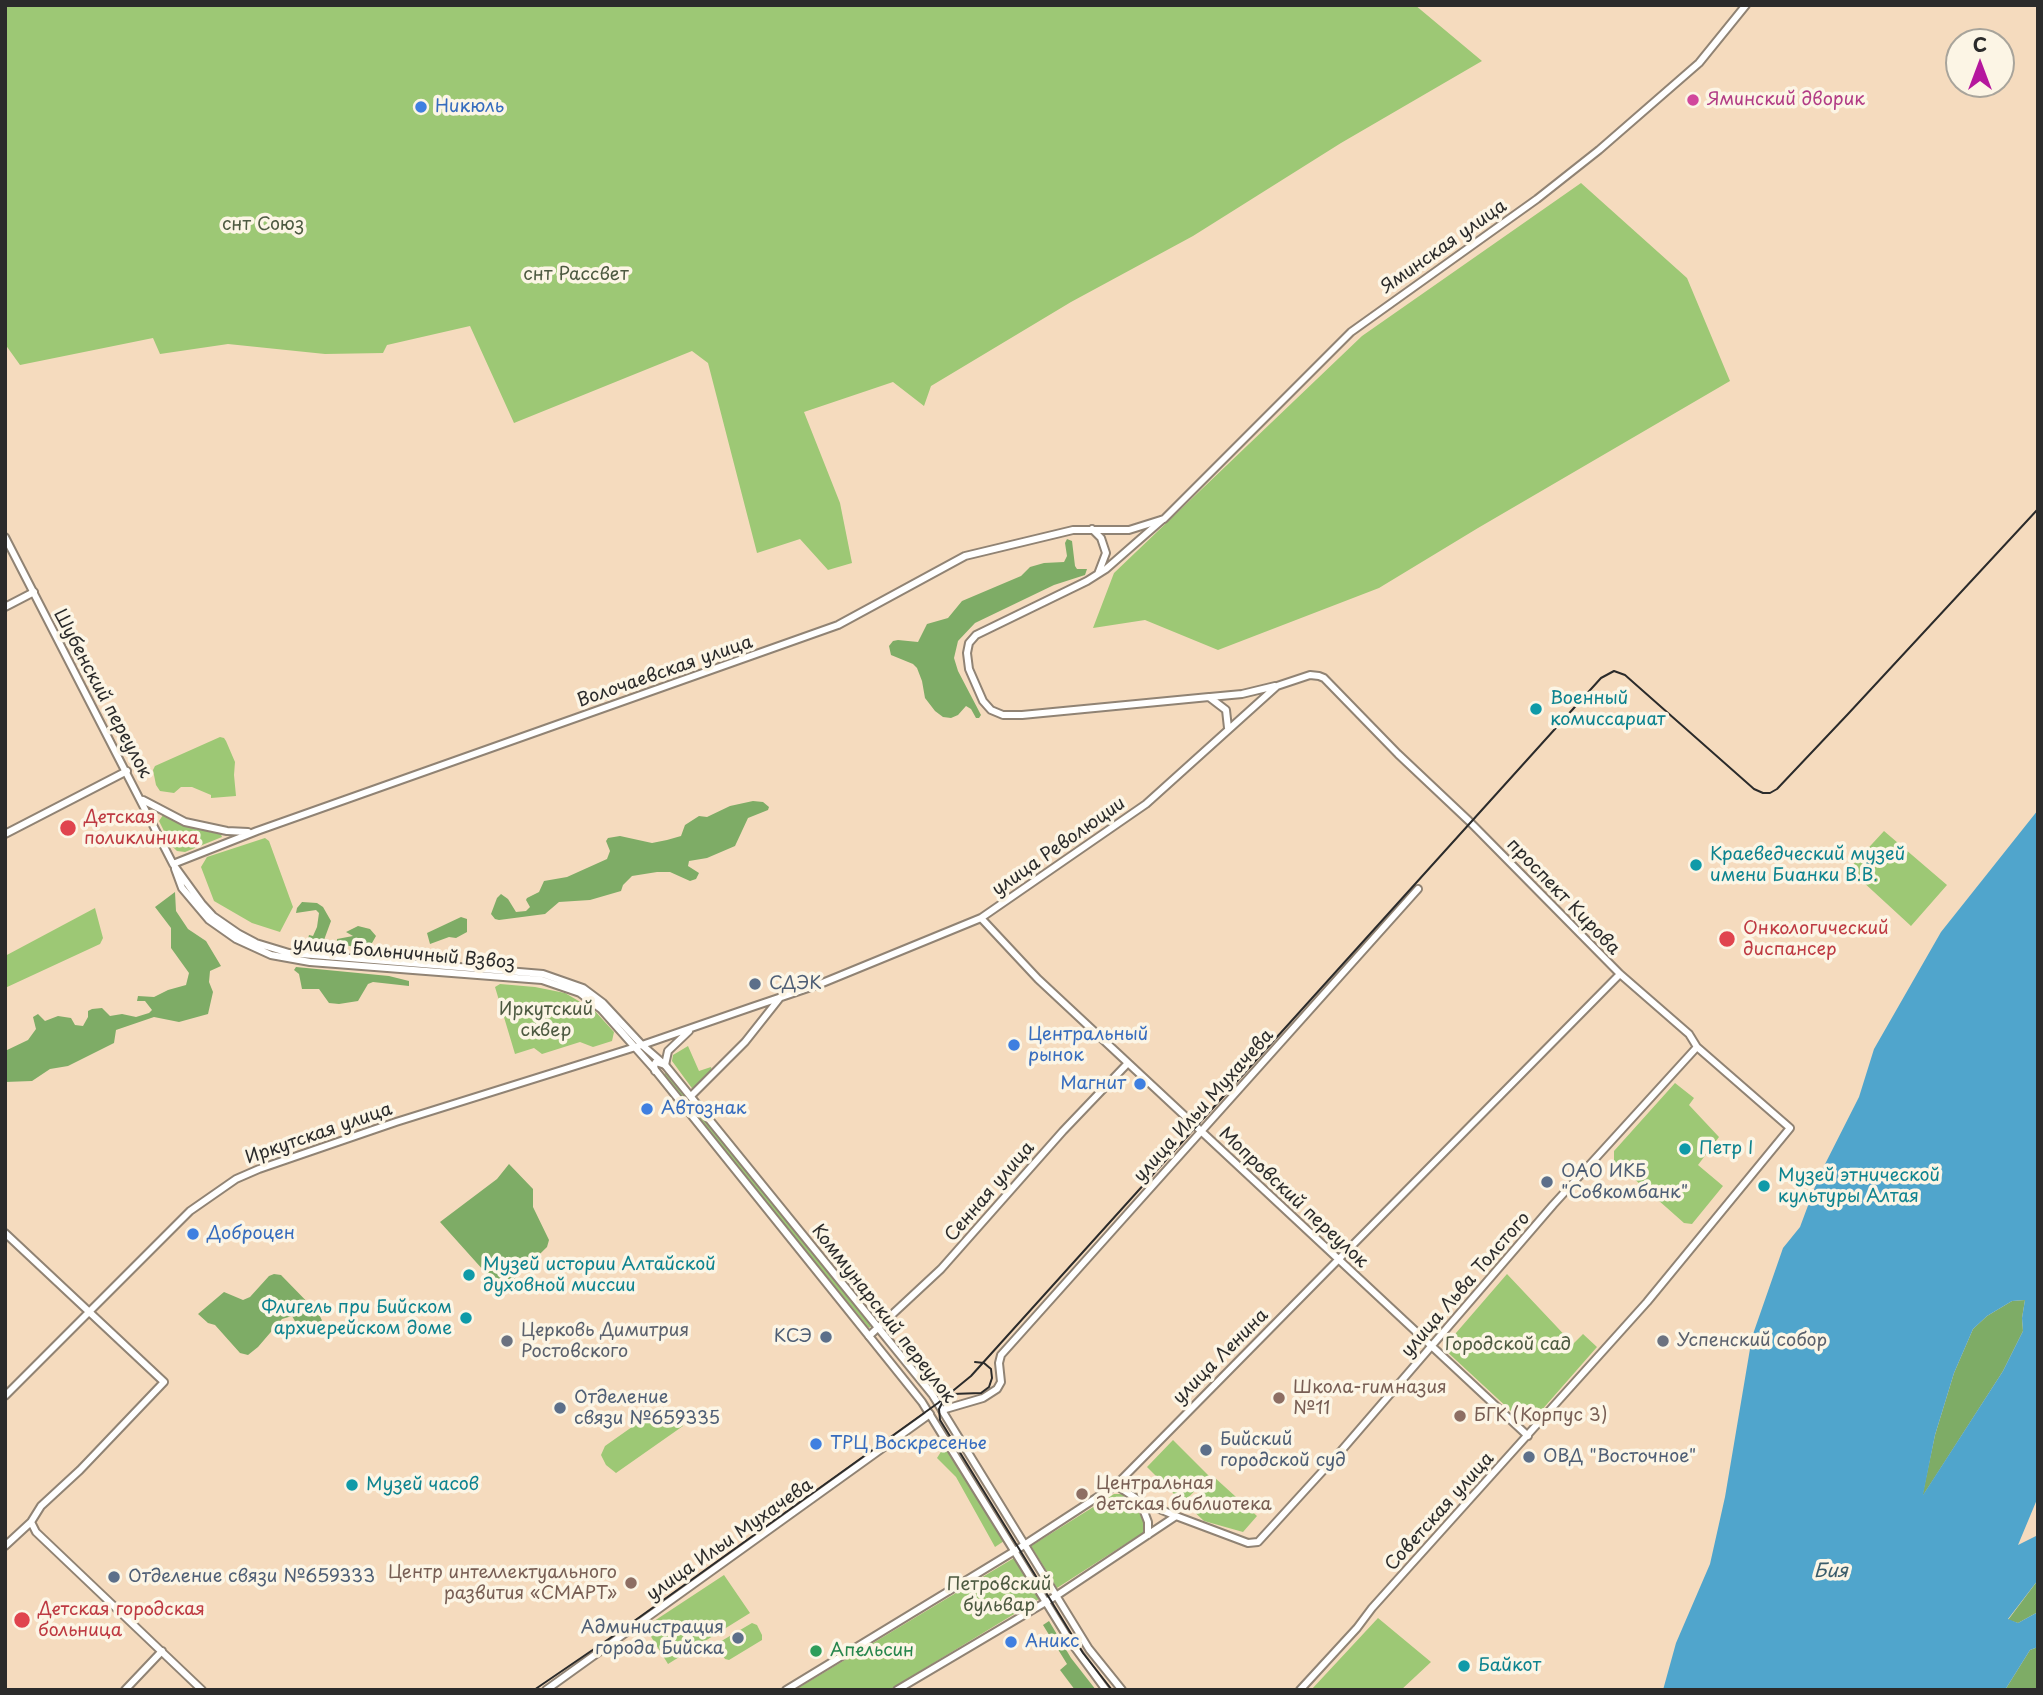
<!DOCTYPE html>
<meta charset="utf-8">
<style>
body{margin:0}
#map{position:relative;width:2043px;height:1695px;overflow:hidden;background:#f5dbbe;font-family:"Playpen Sans",sans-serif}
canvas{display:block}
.frame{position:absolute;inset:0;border:7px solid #2b2b2b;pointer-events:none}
.north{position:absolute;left:1945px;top:28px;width:70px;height:70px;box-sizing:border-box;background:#fcf5e5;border:2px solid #a8a49b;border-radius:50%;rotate:0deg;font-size:19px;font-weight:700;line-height:28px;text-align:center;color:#2b2b2b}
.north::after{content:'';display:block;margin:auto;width:24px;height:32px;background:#b5179e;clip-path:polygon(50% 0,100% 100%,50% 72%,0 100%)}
</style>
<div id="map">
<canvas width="2043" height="1695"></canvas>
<div class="frame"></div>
<div class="north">С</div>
</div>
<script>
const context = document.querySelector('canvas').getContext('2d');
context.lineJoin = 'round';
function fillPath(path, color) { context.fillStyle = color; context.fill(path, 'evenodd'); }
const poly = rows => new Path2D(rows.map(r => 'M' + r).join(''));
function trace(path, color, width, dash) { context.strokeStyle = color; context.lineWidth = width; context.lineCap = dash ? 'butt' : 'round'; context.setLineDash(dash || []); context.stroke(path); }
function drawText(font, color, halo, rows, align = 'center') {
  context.font = font + ' "Playpen Sans",sans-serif'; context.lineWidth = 7; context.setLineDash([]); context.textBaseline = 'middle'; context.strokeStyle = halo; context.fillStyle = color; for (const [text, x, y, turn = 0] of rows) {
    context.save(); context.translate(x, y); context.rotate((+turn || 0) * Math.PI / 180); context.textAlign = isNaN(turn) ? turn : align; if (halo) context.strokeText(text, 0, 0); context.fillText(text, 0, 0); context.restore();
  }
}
fillPath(poly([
 [5,5,1415,5,1482,61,1341,143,1193,236,1071,302,931,386,924,406,893,382,804,412,840,503,852,563,828,570,800,539,757,553,708,363,692,351,514,423,470,326,387,345,383,353,325,354,228,344,160,354,153,338,20,365,5,344],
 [1581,183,1687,278,1730,381,1478,528,1379,588,1218,650,1145,620,1093,628,1114,573,1362,336],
 [220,737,224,738,226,741,235,762,234,775,236,796,211,798,211,795,192,787,181,787,174,793,160,791,156,785,153,770,155,766],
 [163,815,220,832,222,837,185,852,177,851,171,845,159,821],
 [1884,831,1947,885,1911,926,1849,869],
 [265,838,269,841,293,907,280,932,252,923,214,901,201,867,207,857],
 [95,908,103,938,100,944,5,988,5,956],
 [500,984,535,987,565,993,594,1010,614,1032,612,1041,593,1047,580,1042,542,1054,534,1048,515,1054,495,987],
 [688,1046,699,1071,711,1067,712,1071,694,1091,672,1061,673,1055],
 [667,1072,873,1325,869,1328,663,1075],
 [1675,1083,1694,1098,1689,1105,1719,1137,1698,1165,1723,1186,1692,1224,1684,1223,1614,1161,1614,1151],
 [1507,1274,1573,1344,1583,1334,1597,1347,1533,1420,1519,1416,1513,1410,1511,1411,1443,1348],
 [665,1408,676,1415,678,1426,681,1424,683,1426,616,1473,606,1465,601,1455,605,1446,656,1410],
 [1173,1440,1209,1476,1183,1503,1147,1467],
 [944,1447,953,1457,1004,1541,995,1547,956,1477,937,1458],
 [1214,1477,1257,1516,1243,1532,1204,1521,1188,1506],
 [1114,1494,1122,1494,1145,1520,1147,1526,1144,1532,1057,1588,1031,1546],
 [1014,1558,1039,1599,889,1690,795,1690],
 [724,1575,750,1613,668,1664,645,1627],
 [1378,1618,1431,1662,1401,1690,1311,1690],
 [752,1623,757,1625,762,1635,762,1640,729,1660,725,1659,718,1648,718,1643]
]), '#9dc875');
fillPath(poly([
 [1067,539,1072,541,1075,566,1077,569,1087,569,1085,575,1054,585,975,623,958,641,954,658,958,671,981,715,979,718,976,718,971,709,966,706,958,715,951,718,943,717,935,711,925,698,922,681,917,668,913,664,891,655,889,646,893,641,898,640,918,642,927,624,948,618,962,601,1021,576,1030,567,1044,563,1064,562,1067,556,1065,543],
 [753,801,763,802,769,807,768,810,748,818,735,846,707,858,689,861,688,866,699,873,696,879,690,881,670,872,657,872,632,876,623,885,621,891,590,900,559,902,545,914,499,920,495,919,491,914,497,898,501,894,508,899,516,912,526,911,530,907,526,900,527,898,539,892,544,881,567,877,607,859,610,851,606,841,608,838,620,836,652,843,667,840,681,836,685,825,699,816,707,817,730,806],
 [175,892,176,911,188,929,206,941,221,966,210,971,209,982,213,992,208,1014,179,1022,154,1017,116,1030,114,1043,68,1066,50,1069,32,1081,5,1082,5,1051,28,1040,36,1029,33,1017,38,1014,45,1021,58,1016,71,1018,75,1025,83,1026,88,1017,88,1011,92,1009,102,1008,110,1016,122,1014,136,1017,149,1013,152,1010,145,1001,137,1001,138,996,154,997,168,990,186,985,189,973,171,948,171,928,155,907],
 [302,902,317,903,323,907,331,921,324,940,318,946,307,943,309,935,313,936,317,927,319,913,316,910,296,913,297,908],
 [461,917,467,919,467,932,456,938,449,937,430,944,427,933],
 [358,926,370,929,376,936,372,943,358,948,337,943,337,939,353,936,346,932],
 [296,967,389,976,409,981,409,986,373,982,368,984,358,1001,339,1004,329,1003,319,989,302,989,299,974,294,970],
 [509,1164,533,1189,533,1207,549,1240,547,1247,502,1291,440,1222,497,1179],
 [274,1274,281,1275,319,1314,324,1325,320,1334,312,1337,300,1330,292,1316,282,1319,258,1347,248,1355,240,1353,215,1325,208,1323,198,1314,224,1292,243,1300,250,1297,269,1276],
 [2025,1300,2022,1318,2023,1331,2003,1371,1922,1497,1935,1435,1954,1373,1973,1329,1987,1316,2012,1301],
 [2038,1580,2038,1612,2018,1623,2008,1620],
 [1049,1621,1071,1658,1096,1690,1075,1690,1060,1670,1067,1664,1043,1625],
 [2038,1647,2038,1690,2005,1690,2030,1650]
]), '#7eac66');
fillPath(poly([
 [2038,810,2038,1497,2018,1545,2038,1535,2038,1580,2008,1619,2018,1623,2038,1612,2038,1647,2030,1650,2005,1690,1663,1690,1676,1643,1710,1564,1725,1497,1752,1337,1783,1248,1800,1227,1819,1176,1859,1097,1874,1049,1941,932],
 [2025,1300,2022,1318,2023,1331,2003,1371,1923,1495,1935,1435,1954,1373,1973,1329,1987,1316,2012,1301]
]), '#50a5cc');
const secondary = poly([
 [1162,520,1106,569,1087,581,976,635,969,643,967,653,969,669,983,701,991,710,1003,715,1022,715,1209,697,1226,710,1228,728],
 [1092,529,1101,538,1106,553,1098,574],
 [5,607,34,592],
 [1210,697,1242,694,1275,686],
 [5,834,127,771],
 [981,918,1038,979,1528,1436],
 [655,1071,654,1065,656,1062,665,1065,668,1051,689,1031],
 [691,1096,745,1042,779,999],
 [5,1233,164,1382,80,1470,41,1506,31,1522,5,1546],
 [869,1336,941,1269,1063,1131,1128,1063],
 [5,1396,190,1211,236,1179,259,1169,396,1122,642,1045,752,1007,820,984,981,918,1146,804,1277,686,1310,675,1319,676,1324,678,1398,754,1469,821,1620,974,1689,1034,1697,1047,1790,1128,1647,1302,1372,1608,1357,1628,1300,1690],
 [942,1410,983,1398,997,1389,1001,1382,999,1363,1001,1355,1418,889],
 [1116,1485,1140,1501,1176,1516,1248,1543,1258,1542,1341,1451,1553,1205,1697,1047],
 [1140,1501,1148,1522,1148,1535],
 [31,1522,36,1532,202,1690],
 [125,1690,162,1651],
 [546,1690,930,1414],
 [786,1690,1021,1547,1116,1485,1620,974],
 [897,1690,1056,1596,1176,1516]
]);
const primary = poly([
 [5,537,173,864,202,904,213,916,239,934,256,943,289,953,543,974,583,988,603,1003,642,1045,665,1065,932,1394,1089,1649,1122,1690],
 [143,800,185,822,227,831,248,832],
 [173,864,257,831,838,625,965,556,1073,530,1129,530,1164,519,1351,332,1537,199,1599,150,1699,63,1746,5],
 [175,869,182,888,209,920,236,939,271,955,310,962,542,980,580,993,601,1009,656,1071,922,1402,1070,1641,1106,1690]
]);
trace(secondary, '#908374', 10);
trace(primary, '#908374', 10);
trace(secondary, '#fff', 6);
trace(primary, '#fff', 6);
trace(poly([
 [952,1394,981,1393,989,1387,992,1378,991,1369,984,1363,975,1362],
 [944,1399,939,1409,940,1420,1083,1653,1112,1690],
 [534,1690,616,1634,938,1403,971,1376,1601,678,1614,671,1625,675,1754,789,1763,793,1770,793,1777,789,1848,714,2038,509]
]), '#2b2b2b', 2);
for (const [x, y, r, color] of [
 [1693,100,7,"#d1479c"],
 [421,107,7,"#3f7fe0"],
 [1536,709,7,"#0f9aa8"],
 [68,828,9,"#e0444e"],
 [1696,865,7,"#0f9aa8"],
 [1727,939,9,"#e0444e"],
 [755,984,7,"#5c6f8a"],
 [1014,1045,7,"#3f7fe0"],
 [1140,1084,7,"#3f7fe0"],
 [647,1109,7,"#3f7fe0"],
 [1685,1149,7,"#0f9aa8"],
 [1547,1182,7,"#5c6f8a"],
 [1764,1186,7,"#0f9aa8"],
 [193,1234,7,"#3f7fe0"],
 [469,1275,7,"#0f9aa8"],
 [466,1318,7,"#0f9aa8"],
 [826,1337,7,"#5c6f8a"],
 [507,1341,7,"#6b7280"],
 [1663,1341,7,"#6b7280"],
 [1279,1398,7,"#8d6e63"],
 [560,1408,7,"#5c6f8a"],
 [1460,1416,7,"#8d6e63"],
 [816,1444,7,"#3f7fe0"],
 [1206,1450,7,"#5c6f8a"],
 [1529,1457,7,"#5c6f8a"],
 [352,1485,7,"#0f9aa8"],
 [1082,1494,7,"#8d6e63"],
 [114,1577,7,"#5c6f8a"],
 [631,1583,7,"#8d6e63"],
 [22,1620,9,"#e0444e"],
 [738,1638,7,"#5c6f8a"],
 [1011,1642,7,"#3f7fe0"],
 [816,1651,7,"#2e9e5b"],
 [1464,1666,7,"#0f9aa8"]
]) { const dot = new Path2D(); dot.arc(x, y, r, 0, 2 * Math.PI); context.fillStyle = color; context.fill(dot); trace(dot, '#fcf5e5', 2.5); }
drawText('18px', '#b23c85', '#fcf5e5', [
 ["Яминский дворик",1707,100]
], 'left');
drawText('18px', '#366cbe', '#fcf5e5', [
 ["Никюль",435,107],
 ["Центральный",1028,1035],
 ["рынок",1028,1056],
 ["Магнит",1126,1084,"right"],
 ["Автознак",661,1109],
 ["Доброцен",207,1234],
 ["ТРЦ Воскресенье",830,1444],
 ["Аникс",1025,1642]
], 'left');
drawText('18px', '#4d5a41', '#fcf5e5', [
 ["снт Союз",263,225],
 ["снт Рассвет",576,275],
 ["Иркутский",546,1010],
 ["сквер",546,1031],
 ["Городской сад",1508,1345],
 ["Петровский",999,1585],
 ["бульвар",999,1606]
]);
drawText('18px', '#2b2b2b', '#fcf5e5', [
 ["Яминская улица",1444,247,-35],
 ["Волочаевская улица",665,672,-19],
 ["Шубенский переулок",102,694,62],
 ["улица Революции",1059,847,-35],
 ["проспект Кирова",1563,897,46],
 ["улица Больничный Взвоз",404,954,5],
 ["улица Ильи Мухачева",1204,1106,-48],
 ["Иркутская улица",319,1134,-19],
 ["Сенная улица",990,1192,-49],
 ["Мопровский переулок",1293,1198,43],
 ["улица Льва Толстого",1466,1285,-49],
 ["Коммунарский переулок",883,1314,52],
 ["улица Ленина",1221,1357,-45],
 ["Советская улица",1440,1512,-48],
 ["улица Ильи Мухачева",730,1540,-35]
]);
drawText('18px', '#0d838f', '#fcf5e5', [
 ["Военный",1550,699],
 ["комиссариат",1550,720],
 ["Краеведческий музей",1710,855],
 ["имени Бианки В.В.",1710,876],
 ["Петр I",1699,1149],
 ["Музей этнической",1778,1176],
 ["культуры Алтая",1778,1197],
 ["Музей истории Алтайской",483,1265],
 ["духовной миссии",483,1286],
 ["Флигель при Бийском",452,1308,"right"],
 ["архиерейском доме",452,1329,"right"],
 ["Музей часов",366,1485],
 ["Байкот",1478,1666]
], 'left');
drawText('18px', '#be3a42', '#fcf5e5', [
 ["Детская",84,818],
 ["поликлиника",84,839],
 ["Онкологический",1743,929],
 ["диспансер",1743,950],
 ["Детская городская",38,1610],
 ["больница",38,1631]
], 'left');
drawText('18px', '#4e5e75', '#fcf5e5', [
 ["СДЭК",769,984],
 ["ОАО ИКБ",1561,1172],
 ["\"Совкомбанк\"",1561,1193],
 ["КСЭ",812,1337,"right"],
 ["Отделение",574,1398],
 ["связи №659335",574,1419],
 ["Бийский",1220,1440],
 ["городской суд",1220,1461],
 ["ОВД \"Восточное\"",1543,1457],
 ["Отделение связи №659333",128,1577],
 ["Администрация",724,1628,"right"],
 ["города Бийска",724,1649,"right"]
], 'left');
drawText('18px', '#5b616d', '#fcf5e5', [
 ["Церковь Димитрия",521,1331],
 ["Ростовского",521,1352],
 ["Успенский собор",1677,1341]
], 'left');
drawText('18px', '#785e54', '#fcf5e5', [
 ["Школа-гимназия",1293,1388],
 ["№11",1293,1409],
 ["БГК (Корпус 3)",1474,1416],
 ["Центральная",1096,1484],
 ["детская библиотека",1096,1505],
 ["Центр интеллектуального",617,1573,"right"],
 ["развития «СМАРТ»",617,1594,"right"]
], 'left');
drawText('18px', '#27864d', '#fcf5e5', [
 ["Апельсин",830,1651]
], 'left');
drawText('italic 19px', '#3a5c6b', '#fcf5e5', [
 ["Бия",1831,1572]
]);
</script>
